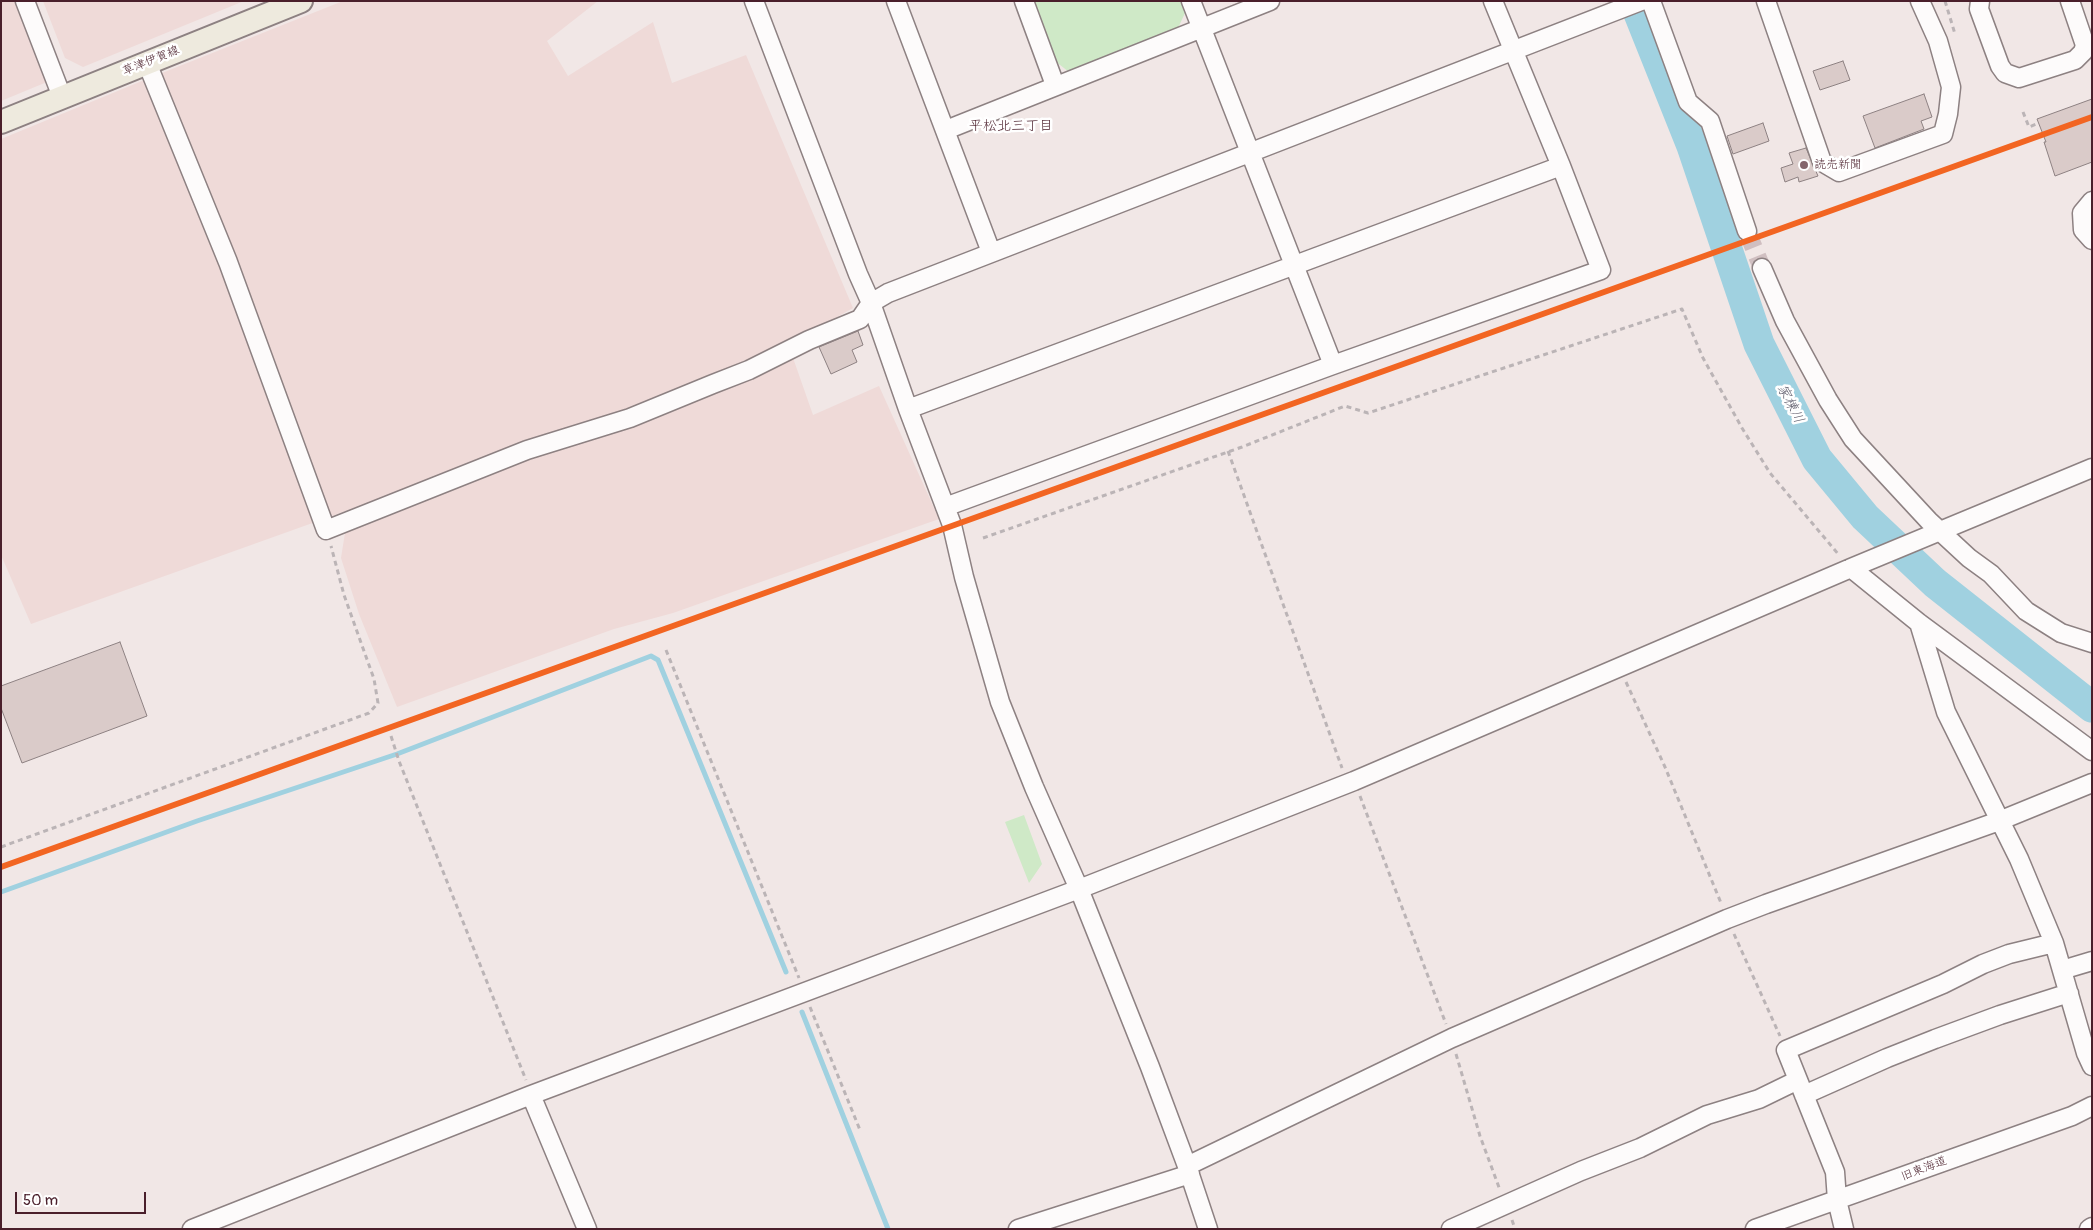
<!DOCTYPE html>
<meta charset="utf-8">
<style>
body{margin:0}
#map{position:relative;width:2093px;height:1230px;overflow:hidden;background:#f1e7e6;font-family:Pangolin,sans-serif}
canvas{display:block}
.frame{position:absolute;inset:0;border:2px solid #4a1f2b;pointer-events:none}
.scale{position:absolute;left:15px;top:1192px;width:131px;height:22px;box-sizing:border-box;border:2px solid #4a1f2b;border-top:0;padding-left:6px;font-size:15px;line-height:18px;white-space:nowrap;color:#4a1f2b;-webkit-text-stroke:4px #fff;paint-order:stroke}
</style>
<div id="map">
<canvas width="2093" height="1230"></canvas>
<div class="frame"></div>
<div class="scale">50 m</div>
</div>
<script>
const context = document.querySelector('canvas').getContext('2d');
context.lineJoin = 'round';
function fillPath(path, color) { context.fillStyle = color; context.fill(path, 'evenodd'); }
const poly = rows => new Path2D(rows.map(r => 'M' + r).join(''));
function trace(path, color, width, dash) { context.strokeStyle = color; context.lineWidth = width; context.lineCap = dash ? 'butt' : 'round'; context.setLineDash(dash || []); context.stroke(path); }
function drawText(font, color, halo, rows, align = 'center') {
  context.font = font + ' Pangolin,"Klee One",sans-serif'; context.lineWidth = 5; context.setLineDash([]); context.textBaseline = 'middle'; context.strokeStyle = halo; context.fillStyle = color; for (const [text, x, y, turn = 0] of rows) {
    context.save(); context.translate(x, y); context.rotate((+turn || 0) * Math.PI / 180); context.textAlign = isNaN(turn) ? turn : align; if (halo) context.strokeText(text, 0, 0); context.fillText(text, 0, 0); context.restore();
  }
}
fillPath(poly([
 [1,1,15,1,47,82,1,101],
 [43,1,244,1,83,67,65,58],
 [343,1,598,1,547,41,568,76,653,22,672,83,746,55,853,308,750,366,31,624,1,555,1,139,142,81],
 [792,355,813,415,879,386,939,519,673,613,614,629,397,707,359,614,341,558,345,533]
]), '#efdad8');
fillPath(poly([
 [1032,1,1181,1,1185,13,1178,28,1069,72,1055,61],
 [1024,815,1042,864,1029,883,1005,822]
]), '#cfe9c7');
trace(poly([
 [1,892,197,821,397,754,651,656,658,660,786,972],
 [802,1012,888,1229]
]), '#a0d1e0', 5);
trace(poly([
 [1634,1,1692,146,1759,344,1817,459,1865,517,1935,583,2092,707]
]), '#a0d1e0', 31);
const building = poly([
 [1843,61,1850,80,1820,90,1813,71,1843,61],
 [1924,94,1932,117,1921,121,1924,129,1875,148,1863,116,1924,94],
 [2092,99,2092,162,2055,176,2044,142,2046,142,2037,119,2092,99],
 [1763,123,1769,141,1733,154,1727,136,1763,123],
 [1806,148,1818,176,1799,182,1798,177,1785,182,1781,168,1793,164,1789,153,1806,148],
 [858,331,863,345,852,350,857,362,831,374,819,347,858,331],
 [120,642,147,716,22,763,1,708,1,686,120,642]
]);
fillPath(building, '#dacbc9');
trace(building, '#8d8182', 1);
trace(poly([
 [1747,231,1762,268]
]), '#d0bfc1', 18, [18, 9]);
const minor = poly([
 [25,1,62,97],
 [754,1,858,274,871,303,908,409,952,525,964,577,1000,702,1034,787,1079,889,1150,1067,1187,1166,1208,1229],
 [896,1,991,252],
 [1024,1,1055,85],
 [1191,1,1333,365],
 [1651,1,1688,102,1710,121,1747,231],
 [1766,1,1822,162,1839,172,1943,134,1948,114,1951,87,1938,41,1920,1],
 [1980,1,1979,9,2000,66,2005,73,2019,78,2075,60,2083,52,2085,45,2070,1],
 [147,63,228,262,326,530,527,450,630,418,713,384,749,370,809,340,860,319,871,303,888,293,1641,1],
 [946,130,1270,1],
 [2092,201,2082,213,2083,230,2092,240],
 [1762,268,1785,321,1828,400,1853,439,1929,521,1969,558,1991,574,2026,611,2061,633,2092,643],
 [908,409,1561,166],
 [945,507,1333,365,1601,270,1561,166,1493,1],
 [1851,568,1919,623,2092,751],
 [1919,623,1946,712,2019,859,2054,943,2086,1053,2092,1066],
 [2062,970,2092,961],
 [531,1095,587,1229],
 [1804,1095,1887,1058,1935,1039,2000,1015,2069,993],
 [1187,1166,1452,1038,1727,919,1766,904,1999,821,2092,783],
 [192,1229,531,1095,1079,889,1354,781,1851,568,2092,468],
 [1018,1229,1190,1174],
 [1451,1229,1581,1171,1640,1148,1707,1115,1759,1099,1798,1080],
 [1755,1229,2072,1116,2092,1106],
 [1844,1229,1837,1200,1835,1172,1786,1050,1943,984,1983,964,2009,954,2054,943],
 [2089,1229,2092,1227]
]);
const major = poly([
 [1,122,301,1]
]);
trace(minor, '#8d8182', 21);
trace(major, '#8d8182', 26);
trace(poly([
 [1945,1,1955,34],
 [2023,112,2029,127,2039,123],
 [1228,451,1342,768],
 [983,538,1242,447,1345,406,1368,413,1682,309,1703,358,1742,428,1770,473,1839,555],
 [666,650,799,978],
 [1626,682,1665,767,1721,903],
 [391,736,399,761,526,1080],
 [1360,796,1446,1024],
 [1,847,369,713,378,703,374,679,344,595,331,546],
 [1734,934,1780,1036],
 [810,1007,860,1130],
 [1456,1054,1480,1136,1500,1190],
 [1512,1220,1515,1229]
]), '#bbb4b6', 3, [5, 4]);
trace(minor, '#fdfbfb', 18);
trace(major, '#eeeade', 22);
trace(poly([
 [1,867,2092,117]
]), '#f26522', 6);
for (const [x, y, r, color] of [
 [1804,165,5,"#84656c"]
]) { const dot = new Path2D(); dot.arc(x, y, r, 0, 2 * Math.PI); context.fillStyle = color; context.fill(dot); trace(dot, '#fff', 2); }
drawText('12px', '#4a1f2b', '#fff', [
 ["草津伊賀線",151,61,-22],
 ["旧東海道",1924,1169,-21]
]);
drawText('12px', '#4a1f2b', '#fff', [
 ["読売新聞",1814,165]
], 'left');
drawText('14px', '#4a1f2b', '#fff', [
 ["平松北三丁目",1011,126]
]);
drawText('italic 14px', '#5c5a69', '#fff', [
 ["家棟川",1790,404,63]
]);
</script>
